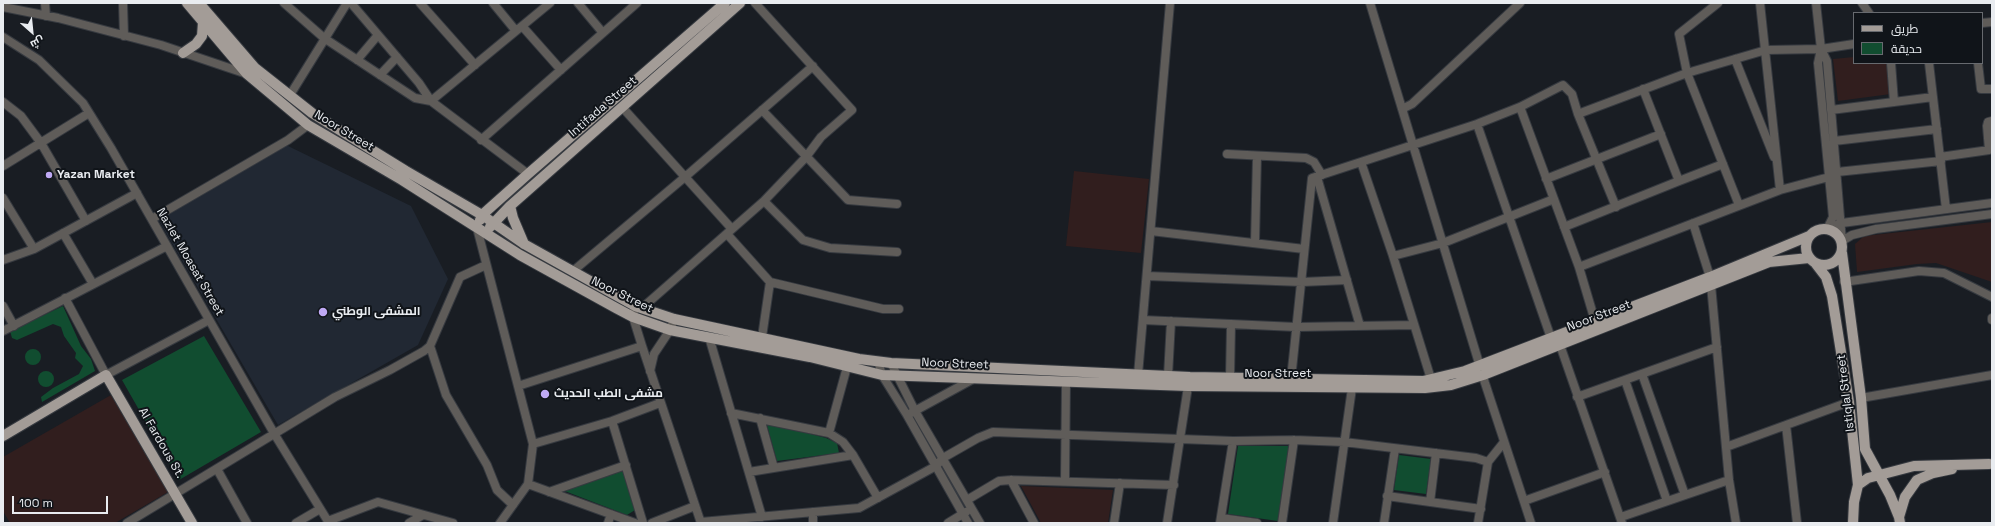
<!DOCTYPE html>
<meta charset="utf-8">
<style>
body{margin:0}
#map{position:relative;width:1995px;height:526px;overflow:hidden;background:#191d23;font-family:"Space Grotesk",Cairo,sans-serif}
canvas{display:block}
.frame{position:absolute;inset:0;border:4px solid #e9ecf0;pointer-events:none}
.legend{position:absolute;left:1853px;top:12px;width:130px;height:52px;box-sizing:border-box;background:#101419;border:1px solid #676a6f;margin:0;padding:5px 7px;list-style:none;font-size:12px;color:#e9ecf0}
.legend li{display:flex;align-items:center;gap:8px;height:20px}
.legend b{width:20px;border:1px solid #676a6f}
.north{position:absolute;left:12px;top:12px;width:40px;height:40px;-webkit-text-stroke:3px #101419;paint-order:stroke;rotate:153deg;font-size:11px;font-weight:700;line-height:16px;text-align:center;color:#e9ecf0}
.north::after{content:'';display:block;margin:auto;width:14px;height:18px;background:#e9ecf0;clip-path:polygon(50% 0,100% 100%,50% 72%,0 100%)}
.scale{position:absolute;left:12px;top:496px;width:96px;height:18px;box-sizing:border-box;border:2px solid #e9ecf0;border-top:0;padding-left:5px;font-size:12px;line-height:14px;white-space:nowrap;color:#e9ecf0;-webkit-text-stroke:3px #101419;paint-order:stroke}
</style>
<div id="map">
<canvas width="1995" height="526"></canvas>
<div class="frame"></div>
<ul class="legend">
<li><b style="height:5px;background:#a39c97"></b>طريق</li>
<li><b style="height:11px;background:#114d30"></b>حديقة</li>
</ul>
<div class="north">ش</div>
<div class="scale">100 m</div>
</div>
<script>
const context = document.querySelector('canvas').getContext('2d');
context.lineJoin = 'round';
function fillPath(path, color) { context.fillStyle = color; context.fill(path, 'evenodd'); }
const poly = rows => new Path2D(rows.map(r => 'M' + r).join(''));
function trace(path, color, width, dash) { context.strokeStyle = color; context.lineWidth = width; context.lineCap = dash ? 'butt' : 'round'; context.setLineDash(dash || []); context.stroke(path); }
function drawText(font, color, halo, rows, align = 'center') {
  context.font = font + ' "Space Grotesk",Cairo,sans-serif'; context.lineWidth = 4; context.setLineDash([]); context.textBaseline = 'middle'; context.strokeStyle = halo; context.fillStyle = color; for (const [text, x, y, turn = 0] of rows) {
    context.save(); context.translate(x, y); context.rotate((+turn || 0) * Math.PI / 180); context.textAlign = isNaN(turn) ? turn : align; if (halo) context.strokeText(text, 0, 0); context.fillText(text, 0, 0); context.restore();
  }
}
fillPath(poly([
 [286,145,411,206,448,279,418,345,278,425,158,219]
]), '#212833');
fillPath(poly([
 [1854,57,1854,63,1888,63,1891,94,1838,101,1833,59],
 [1074,171,1149,179,1141,253,1066,246],
 [1992,222,1992,282,1936,263,1917,264,1857,272,1855,244,1864,236],
 [111,395,168,492,115,523,10,523,3,511,3,457],
 [1021,486,1113,490,1108,523,1041,523]
]), '#311e1e');
fillPath(poly([
 [63,306,81,346,91,359,95,371,42,402,41,397,53,388,79,374,83,366,75,358,76,353,64,336,61,327,53,324,17,340,12,338,10,331],
 [204,336,261,432,179,480,122,380],
 '25 357a8 8 0 1 1 16 0a8 8 0 1 1-16 0Z',
 '38 379a8 8 0 1 1 16 0a8 8 0 1 1-16 0Z',
 [766,422,826,438,837,443,839,453,777,461],
 [1238,446,1289,446,1278,521,1228,514],
 [1399,455,1431,459,1426,494,1394,490],
 [623,469,635,510,627,515,562,490]
]), '#114d30');
const minor = poly([
 [45,3,46,16],
 [123,3,124,36],
 [284,3,324,38,415,98,431,101,550,3],
 [351,3,419,83,431,101,528,174],
 [420,3,475,65],
 [493,3,516,31],
 [578,3,603,33],
 [1370,3,1485,383,1531,523],
 [1718,3,1679,34,1687,73,1739,205],
 [1760,3,1780,190],
 [1816,3,1821,49,1818,63,1833,217,1827,229],
 [1862,3,1869,13],
 [3,7,58,18,161,45,247,74,248,73],
 [1982,23,1992,22],
 [522,26,561,70],
 [3,37,39,60,83,103,111,148,275,435,329,523],
 [1821,49,1827,61,1842,241],
 [1735,59,1774,157],
 [357,60,378,35],
 [1891,63,1894,102],
 [1929,63,1946,209],
 [1978,63,1981,89,1992,89],
 [380,75,397,57],
 [290,95,347,3],
 [3,102,21,116,41,143,86,221],
 [622,107,732,229],
 [1520,107,1579,267,1595,321],
 [1402,109,1412,104,1520,3],
 [762,110,848,200,897,204],
 [1831,110,1933,97],
 [1578,114,1687,73,1766,50,1821,49,1854,44],
 [1477,124,1551,338],
 [481,140,637,3],
 [1834,141,1937,129],
 [1227,154,1306,158,1314,162,1322,175],
 [1940,157,1989,150,1987,126,1988,122,1992,121],
 [1361,162,1393,256,1431,379],
 [3,166,89,113],
 [1837,172,1941,161],
 [1317,177,1360,326],
 [1546,179,1661,134],
 [1679,181,1723,164],
 [3,198,34,249],
 [764,201,803,240,830,248,897,252],
 [152,219,288,140,308,125],
 [1693,223,1710,277],
 [1564,227,1679,181,1643,89],
 [477,228,533,444,528,484,500,523],
 [1827,229,1842,223,1992,203],
 [1151,231,1304,249],
 [63,233,93,284],
 [727,234,770,282,883,309,899,309],
 [1842,241,1852,235,1876,229,1992,214],
 [1255,243,1257,156],
 [1393,256,1443,243,1554,199],
 [3,260,34,249,137,193],
 [1579,267,1780,190,1829,177],
 [573,271,685,177,813,66],
 [1147,276,1302,282,1347,280],
 [1844,282,1919,271,1944,273,1992,297],
 [1711,285,1729,480,1736,523],
 [65,298,106,375,209,320],
 [3,306,14,326],
 [635,306,633,317,642,346,701,523],
 [642,308,764,201,806,157,821,137,852,110,755,3],
 [1992,318,1992,320],
 [1143,320,1296,327,1414,325],
 [3,331,167,246],
 [709,337,762,517],
 [762,337,770,282],
 [1560,345,1622,523],
 [430,346,446,395,487,465,497,490,513,505],
 [878,361,882,375,907,415,968,523],
 [891,363,915,411,980,523],
 [650,371,654,354,670,330,674,319],
 [1642,374,1685,495],
 [1138,375,1170,3],
 [1168,376,1171,321],
 [1230,378,1231,324],
 [1291,379,1312,178,1477,124,1520,107,1563,85,1572,94,1578,114,1616,207],
 [1625,380,1667,501],
 [518,386,642,346],
 [1577,397,1717,347],
 [1861,398,1992,375],
 [731,413,829,433,843,442,853,455,878,498],
 [911,413,975,378],
 [760,418,774,468],
 [612,421,643,523],
 [1786,425,1797,523],
 [829,433,847,367],
 [533,444,612,421,660,403],
 [1726,447,1849,402],
 [217,469,247,523],
 [749,472,853,455],
 [1011,480,1034,523],
 [1065,481,1066,381],
 [528,484,635,523],
 [549,492,626,465],
 [1387,496,1481,509],
 [967,500,999,481,1011,480,1174,485],
 [1524,501,1605,472],
 [1430,502,1436,453],
 [813,512,813,523],
 [1621,517,1729,480],
 [1221,518,1257,523],
 [328,521,378,502,453,523],
 [701,522,859,508,936,466,943,458,978,438,993,432,1233,441,1294,440,1344,442,1476,458,1488,462],
 [127,523,335,397,390,370,424,351,430,346,460,277,486,265],
 [296,523,320,509],
 [409,523,423,515],
 [608,523,611,514],
 [652,523,695,506],
 [948,523,966,512],
 [1114,523,1120,483],
 [1167,523,1189,380],
 [1220,523,1233,441],
 [1282,523,1294,440],
 [1333,523,1352,388],
 [1384,523,1395,449],
 [1478,523,1488,462,1504,442]
]);
const major = poly([
 [187,3,247,74,308,125,402,180,520,255,616,308,633,317,670,330,810,357,882,375,1188,386,1425,388,1451,385,1483,375,1769,262,1809,258],
 [199,3,255,68,312,113,406,171,482,215,524,244,635,306,674,319,859,359,891,363,1190,377,1423,381,1465,371,1710,277,1809,236],
 [183,53,196,44,202,36,203,22],
 [510,206,513,218,524,244],
 [480,220,482,215,528,174,725,3],
 [490,227,510,206,740,3],
 '1806 247a18 18 0 1 1 36 0a18 18 0 1 1-36 0Z',
 [1842,253,1861,398,1865,449,1890,495,1899,517,1900,523],
 [1816,264,1826,277,1832,296,1849,402,1858,485,1854,502,1853,523],
 [3,436,106,375,192,523],
 [1858,485,1868,478,1914,466,1989,464],
 [1899,517,1905,497,1917,480,1933,473,1952,469]
]);
trace(minor, '#363a40', 10);
trace(major, '#363a40', 12);
trace(minor, '#5f5c59', 8);
trace(major, '#a39c97', 10);
for (const [x, y, r, color] of [
 [49,175,4,"#bfa9f4"],
 [323,312,5,"#bfa9f4"],
 [545,394,5,"#bfa9f4"]
]) { const dot = new Path2D(); dot.arc(x, y, r, 0, 2 * Math.PI); context.fillStyle = color; context.fill(dot); trace(dot, '#101419', 1.5); }
drawText('12px', '#e9ecf0', '#101419', [
 ["Intifada Street",603,107,-41],
 ["Noor Street",344,131,31],
 ["Nazlet Moasat Street",190,262,60],
 ["Noor Street",622,295,26],
 ["Noor Street",1599,316,-21],
 ["Noor Street",955,364,2],
 ["Noor Street",1278,374],
 ["Istiqlal Street",1846,393,-97],
 ["Al Fardous St.",161,443,60]
]);
drawText('bold 12px', '#e9ecf0', '#101419', [
 ["Yazan Market",57,175],
 ["المشفى الوطني",332,312],
 ["مشفى الطب الحديث",554,394]
], 'left');
</script>
